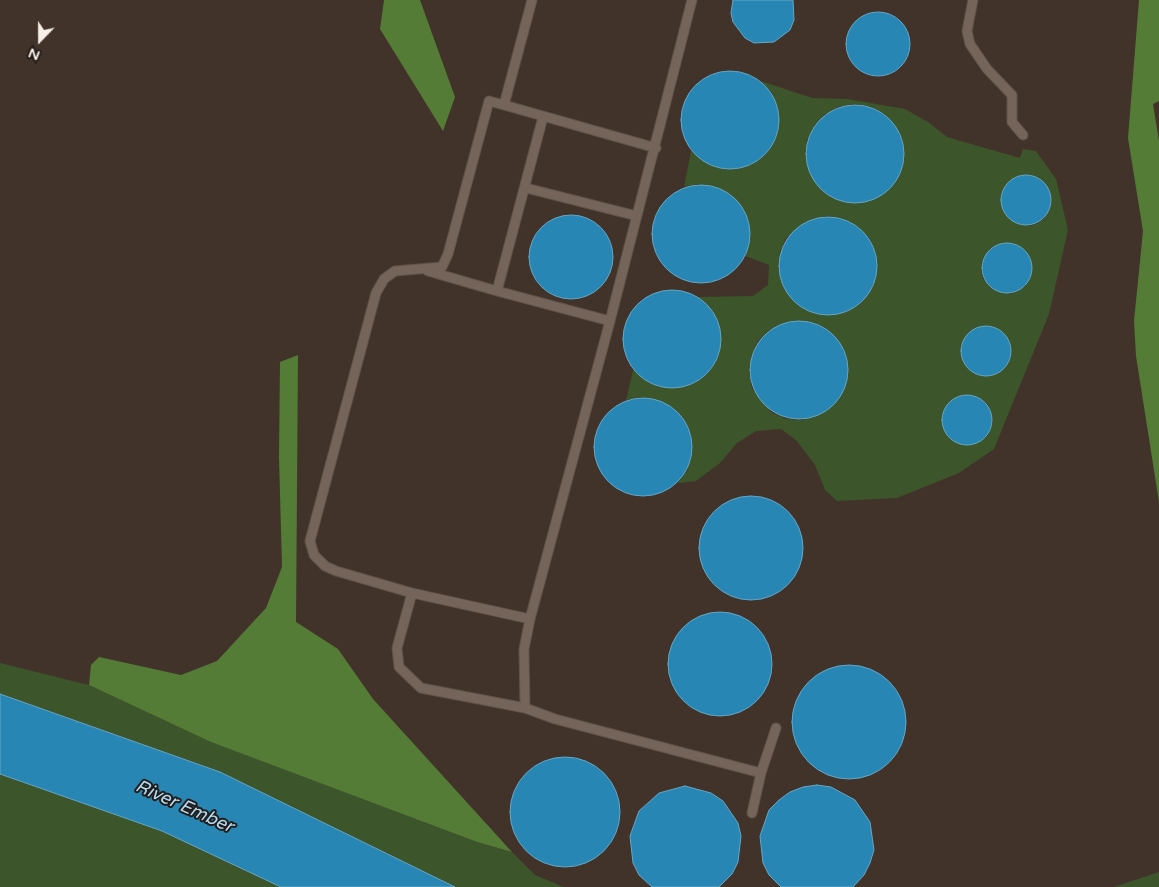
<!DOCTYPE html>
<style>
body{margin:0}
#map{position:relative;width:1159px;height:887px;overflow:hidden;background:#413329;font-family:"Varela Round",sans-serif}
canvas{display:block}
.north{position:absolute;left:15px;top:15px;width:50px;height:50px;-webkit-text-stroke:4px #231c18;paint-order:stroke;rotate:202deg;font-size:14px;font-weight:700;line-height:20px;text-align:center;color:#f8efe8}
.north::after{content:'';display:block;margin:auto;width:18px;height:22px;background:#f8efe8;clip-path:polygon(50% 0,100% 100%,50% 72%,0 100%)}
</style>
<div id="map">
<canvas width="1159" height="887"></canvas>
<div class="north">N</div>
</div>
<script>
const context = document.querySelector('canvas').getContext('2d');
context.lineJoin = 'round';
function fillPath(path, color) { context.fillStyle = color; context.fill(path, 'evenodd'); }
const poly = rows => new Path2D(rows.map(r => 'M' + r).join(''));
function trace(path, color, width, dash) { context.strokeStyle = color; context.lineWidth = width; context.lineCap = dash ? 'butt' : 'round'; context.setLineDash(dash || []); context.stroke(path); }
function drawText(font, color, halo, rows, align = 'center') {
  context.font = font + ' "Varela Round",sans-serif'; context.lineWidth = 4; context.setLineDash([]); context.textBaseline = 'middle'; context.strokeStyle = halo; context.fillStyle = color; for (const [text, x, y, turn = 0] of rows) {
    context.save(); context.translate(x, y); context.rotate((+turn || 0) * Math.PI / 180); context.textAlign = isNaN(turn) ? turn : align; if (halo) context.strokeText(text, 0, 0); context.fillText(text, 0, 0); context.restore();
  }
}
fillPath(poly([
 [761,81,812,98,847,99,905,109,928,122,947,137,1020,158,1023,149,1036,151,1056,179,1068,230,1049,314,994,449,959,473,897,498,837,501,825,490,815,465,796,440,781,429,756,431,737,443,720,463,696,481,678,483,688,469,642,397,626,400,633,370,645,380,659,387,692,384,706,375,716,361,714,312,698,297,753,296,768,285,769,265,745,256,750,240,749,223,743,207,699,184,684,187,691,151,703,161,751,165,764,156,774,142,779,126,772,93],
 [854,104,871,107,886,115,805,156,807,140,814,126,824,115,838,107],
 [1018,176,1045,218,1038,223,1030,226,1001,202,1005,186],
 [826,216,843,219,858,227,870,239,876,255,848,311,832,315,815,314,778,268,780,252,786,238],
 [1007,243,1026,286,1011,294,983,279,981,271,982,262,991,248],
 [797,321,814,323,829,331,803,420,786,419,771,412,752,388,749,372,751,357,757,342,768,331,782,324],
 [994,327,1007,337,974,374,963,361],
 [967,395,983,400,989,406,993,423,986,438,959,396],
 [0,663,89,685,212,742,477,842,512,852,535,875,564,887,455,887,220,772,0,694],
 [0,774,162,831,281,887,0,887],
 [1159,872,1159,887,1114,887]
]), '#3c552a');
fillPath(poly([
 [384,0,420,0,455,97,443,131,380,29],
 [1139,0,1159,0,1159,101,1153,104,1159,141,1159,502,1136,356,1134,321,1143,231,1128,138],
 [298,355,296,622,338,649,373,699,512,852,477,842,211,742,89,685,91,665,99,657,181,675,217,661,266,608,282,567,279,457,280,362]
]), '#547c36');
const water = poly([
 [733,0,793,0,794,20,790,30,774,42,754,43,745,38,733,22,731,13,733,0],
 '846 44a32 32 0 1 1 64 0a32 32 0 1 1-64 0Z',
 '681 120a49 49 0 1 1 98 0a49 49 0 1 1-98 0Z',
 '806 154a49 49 0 1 1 98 0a49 49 0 1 1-98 0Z',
 '1001 200a25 25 0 1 1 50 0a25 25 0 1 1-50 0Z',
 '652 234a49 49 0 1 1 98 0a49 49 0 1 1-98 0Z',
 '529 257a42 42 0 1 1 84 0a42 42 0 1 1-84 0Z',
 '779 266a49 49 0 1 1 98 0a49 49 0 1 1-98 0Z',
 '982 268a25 25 0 1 1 50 0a25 25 0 1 1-50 0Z',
 '623 339a49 49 0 1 1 98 0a49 49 0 1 1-98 0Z',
 '750 370a49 49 0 1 1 98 0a49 49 0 1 1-98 0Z',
 '961 351a25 25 0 1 1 50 0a25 25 0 1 1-50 0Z',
 '942 420a25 25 0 1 1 50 0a25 25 0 1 1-50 0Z',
 '594 447a49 49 0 1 1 98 0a49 49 0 1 1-98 0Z',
 '699 548a52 52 0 1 1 104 0a52 52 0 1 1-104 0Z',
 '668 664a52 52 0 1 1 104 0a52 52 0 1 1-104 0Z',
 '792 722a57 57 0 1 1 114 0a57 57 0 1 1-114 0Z',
 [0,694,220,772,455,887,281,887,162,831,0,774,0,694],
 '510 812a55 55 0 1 1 110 0a55 55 0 1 1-110 0Z',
 [817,785,831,787,855,800,870,822,874,850,870,863,864,875,853,887,781,887,769,875,763,863,760,836,769,810,779,800,790,792,803,787,817,785],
 [685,786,711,793,723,801,738,823,741,836,738,862,732,874,719,887,652,887,639,875,633,863,630,836,639,811,659,793,685,786]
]);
fillPath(water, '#2886b4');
trace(water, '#66a6c4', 1);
const lane = poly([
 [532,0,504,105,656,148],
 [973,0,967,31,970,44,987,69,1012,95,1012,122,1023,135],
 [526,188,637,216],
 [428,271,497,291,543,117],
 [497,291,610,321],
 [412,593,336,571,325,566,314,555,310,541,376,293,384,279,395,271,442,267,448,254,489,101,504,105],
 [530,619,610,321,692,0],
 [525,708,524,649,530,619,412,593,397,648,399,667,421,688,525,708,555,719,761,773],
 [752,813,761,773,776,728]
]);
trace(lane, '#5e5249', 11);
trace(lane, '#746459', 9);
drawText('italic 18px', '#b1dbf4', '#231c18', [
 ["River Ember",184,807,24]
]);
</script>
